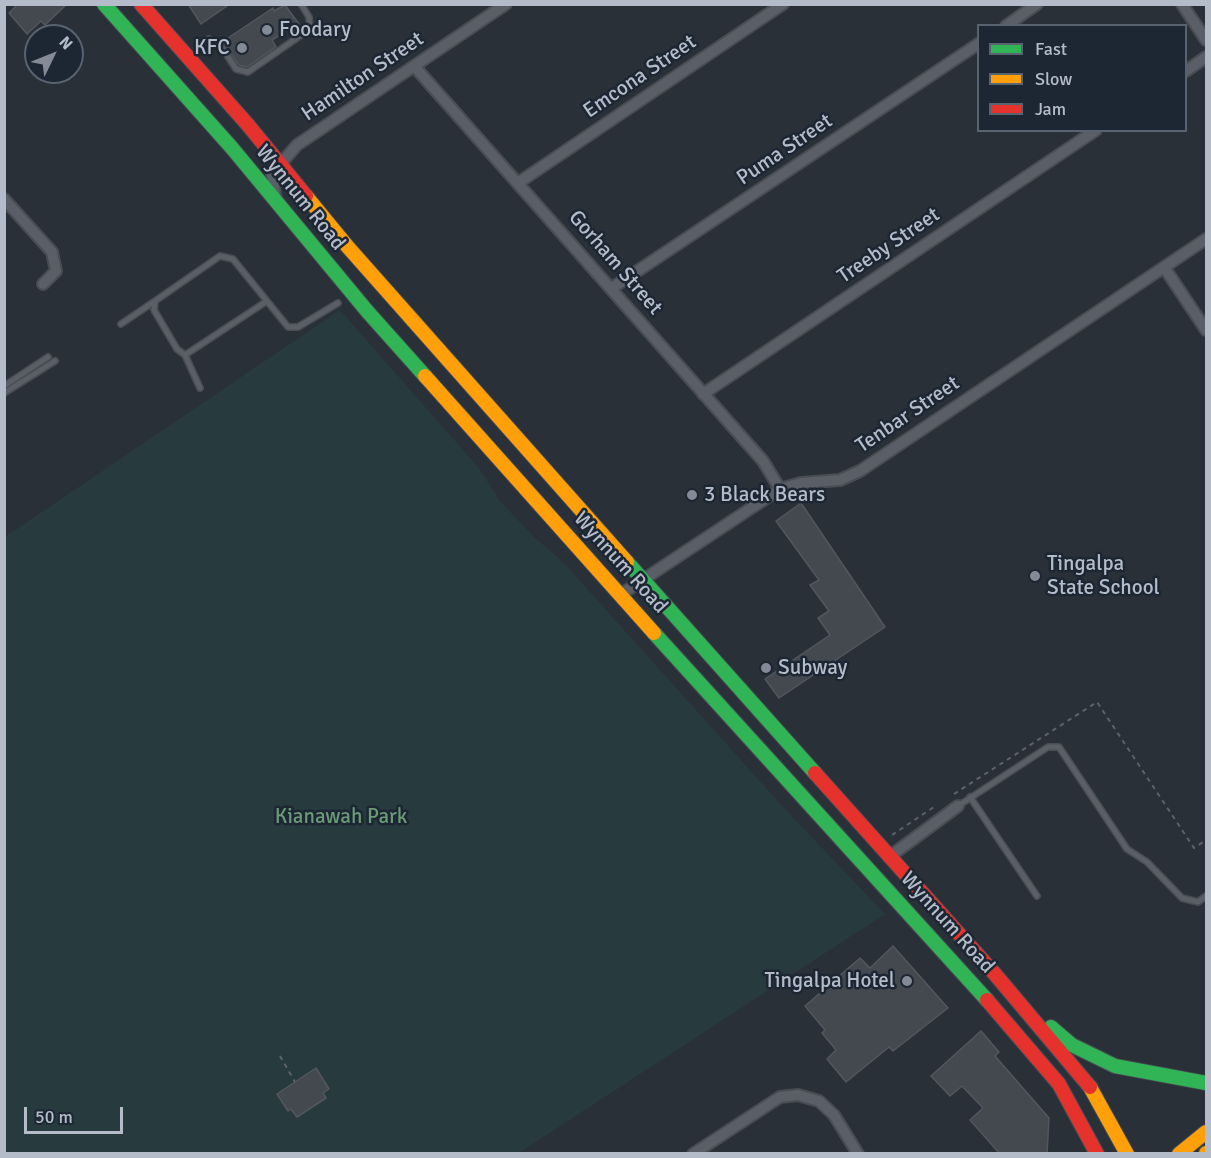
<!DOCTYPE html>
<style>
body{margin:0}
#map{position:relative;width:1211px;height:1158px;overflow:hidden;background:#2a3038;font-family:Signika,sans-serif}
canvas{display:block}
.frame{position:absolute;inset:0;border:6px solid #b4bcc9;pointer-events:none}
.legend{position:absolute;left:977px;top:24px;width:210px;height:108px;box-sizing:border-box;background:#1d2633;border:2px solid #59626f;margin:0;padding:8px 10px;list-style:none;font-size:18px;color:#b4bcc9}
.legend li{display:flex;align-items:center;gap:12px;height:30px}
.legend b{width:30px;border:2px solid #59626f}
.north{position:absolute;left:24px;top:24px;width:60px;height:60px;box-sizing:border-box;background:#1d2633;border:2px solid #59626f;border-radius:50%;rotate:47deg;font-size:16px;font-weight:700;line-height:24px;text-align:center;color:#b4bcc9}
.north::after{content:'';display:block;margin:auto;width:21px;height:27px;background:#848b96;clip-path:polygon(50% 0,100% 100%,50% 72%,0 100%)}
.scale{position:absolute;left:24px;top:1107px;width:99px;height:27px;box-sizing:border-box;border:3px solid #b4bcc9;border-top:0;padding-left:8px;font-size:18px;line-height:21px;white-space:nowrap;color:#b4bcc9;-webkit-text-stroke:4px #1d2633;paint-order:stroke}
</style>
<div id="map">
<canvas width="1211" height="1158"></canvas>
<div class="frame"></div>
<ul class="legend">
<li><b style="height:8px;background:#30b455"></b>Fast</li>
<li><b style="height:8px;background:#ff9f0a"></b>Slow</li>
<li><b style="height:8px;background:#e5322d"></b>Jam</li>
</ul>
<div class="north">N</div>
<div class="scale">50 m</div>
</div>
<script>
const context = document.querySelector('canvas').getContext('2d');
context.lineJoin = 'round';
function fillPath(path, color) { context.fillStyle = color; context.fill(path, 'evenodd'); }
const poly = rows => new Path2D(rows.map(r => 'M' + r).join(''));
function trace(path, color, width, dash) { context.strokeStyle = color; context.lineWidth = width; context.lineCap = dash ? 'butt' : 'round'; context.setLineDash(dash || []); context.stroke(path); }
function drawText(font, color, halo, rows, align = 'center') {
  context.font = font + ' Signika,sans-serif'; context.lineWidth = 5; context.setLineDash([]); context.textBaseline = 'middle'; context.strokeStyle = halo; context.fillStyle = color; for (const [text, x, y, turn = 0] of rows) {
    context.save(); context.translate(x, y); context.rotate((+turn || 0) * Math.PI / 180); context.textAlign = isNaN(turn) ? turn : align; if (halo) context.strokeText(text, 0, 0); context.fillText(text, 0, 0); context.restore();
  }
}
fillPath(poly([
 [340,310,479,468,500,501,534,537,564,563,784,808,885,914,519,1153,5,1153,5,537]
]), '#273a3e');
const building = poly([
 [18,4,67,4,45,25,41,21,27,34,9,13,18,4],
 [188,4,230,4,201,24,188,4],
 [285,5,302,28,291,28,272,40,276,47,247,67,239,65,222,42,273,8,274,11,285,5],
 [801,503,885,627,779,698,765,679,830,635,818,618,829,611,810,585,819,580,776,521,801,503],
 [893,946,948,1008,893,1051,889,1047,846,1082,827,1059,836,1050,822,1033,825,1030,805,1006,860,958,870,968,893,946],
 [981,1031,999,1052,995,1056,1049,1118,1047,1154,1000,1154,970,1120,983,1108,962,1086,950,1096,931,1076,981,1031],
 [316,1068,329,1089,323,1093,326,1098,297,1117,291,1109,288,1111,277,1094,316,1068]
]);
fillPath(building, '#444950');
trace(building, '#52575f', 1.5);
const lane = poly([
 [209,39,223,49,236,69,248,72,307,31,310,27,309,17,301,4],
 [267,301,185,355,177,349,154,310,155,301,220,256,233,259,288,327,298,327,338,303],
 [121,324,155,301],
 [185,355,200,388],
 [4,386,48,357],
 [4,393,55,361],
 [970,797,1037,896],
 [958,806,1048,747,1059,747,1127,849,1147,862,1182,898,1198,902,1206,896]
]);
const street = poly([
 [1182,4,1206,40],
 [1006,26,1037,4],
 [414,66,763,461,780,489],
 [1186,71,1206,57],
 [518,183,783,4],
 [4,199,52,252,56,271,43,284],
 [276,201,272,174,297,145,506,4],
 [1164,267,1206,330],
 [612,288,978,44],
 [703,394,1096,130],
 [620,595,780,489,801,483,840,480,860,471,1206,239],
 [889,857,958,806],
 [693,1154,780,1097,798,1095,819,1101,834,1115,858,1154]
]);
const fast = poly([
 [104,4,232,148,367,311,425,376],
 [627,562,815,773],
 [654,633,987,1000],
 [1051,1027,1072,1045,1115,1066,1206,1083]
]);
const slow = poly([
 [306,196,347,246,627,562],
 [425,376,654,633],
 [1090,1087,1127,1154],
 [1206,1153,1206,1154],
 [1179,1154,1206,1132]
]);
const jam = poly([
 [141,4,248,125,306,196],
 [815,773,994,973,1090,1087],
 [987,1000,1059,1084,1097,1154]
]);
trace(lane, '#484c53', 8);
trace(street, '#484c53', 14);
trace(fast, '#484c55', 16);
trace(slow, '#484c55', 16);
trace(jam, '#484c55', 16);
trace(poly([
 [954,794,1097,702,1194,848,1206,840],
 [892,835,937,805],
 [280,1056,295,1082]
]), '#5d636a', 2, [4.5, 4.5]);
trace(lane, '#5a5e66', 5);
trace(street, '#5a5e66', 10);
trace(fast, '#30b455', 14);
trace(slow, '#ff9f0a', 14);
trace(jam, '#e5322d', 14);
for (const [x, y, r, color] of [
 [267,30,6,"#848b96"],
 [242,48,6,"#848b96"],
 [692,495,6,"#848b96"],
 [1035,576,6,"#848b96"],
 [766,668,6,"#848b96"],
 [907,981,6,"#848b96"]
]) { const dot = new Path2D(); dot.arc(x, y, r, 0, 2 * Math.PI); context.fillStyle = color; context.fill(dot); trace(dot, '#1d2633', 2); }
drawText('21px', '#b4bcc9', '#1d2633', [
 ["Foodary",279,30],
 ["KFC",230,48,"right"],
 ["3 Black Bears",704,495],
 ["Tingalpa",1047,564],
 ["State School",1047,588],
 ["Subway",778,668],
 ["Tingalpa Hotel",895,981,"right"]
], 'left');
drawText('21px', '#b4bcc9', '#1d2633', [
 ["Hamilton Street",363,77,-34],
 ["Emcona Street",640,77,-34],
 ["Puma Street",785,150,-34],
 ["Wynnum Road",300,198,51],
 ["Treeby Street",889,246,-34],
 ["Gorham Street",615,263,49],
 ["Tenbar Street",908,415,-34],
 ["Wynnum Road",620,563,48],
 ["Wynnum Road",947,923,48]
]);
drawText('21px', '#6b9a76', '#1d2633', [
 ["Kianawah Park",341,817]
]);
</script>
